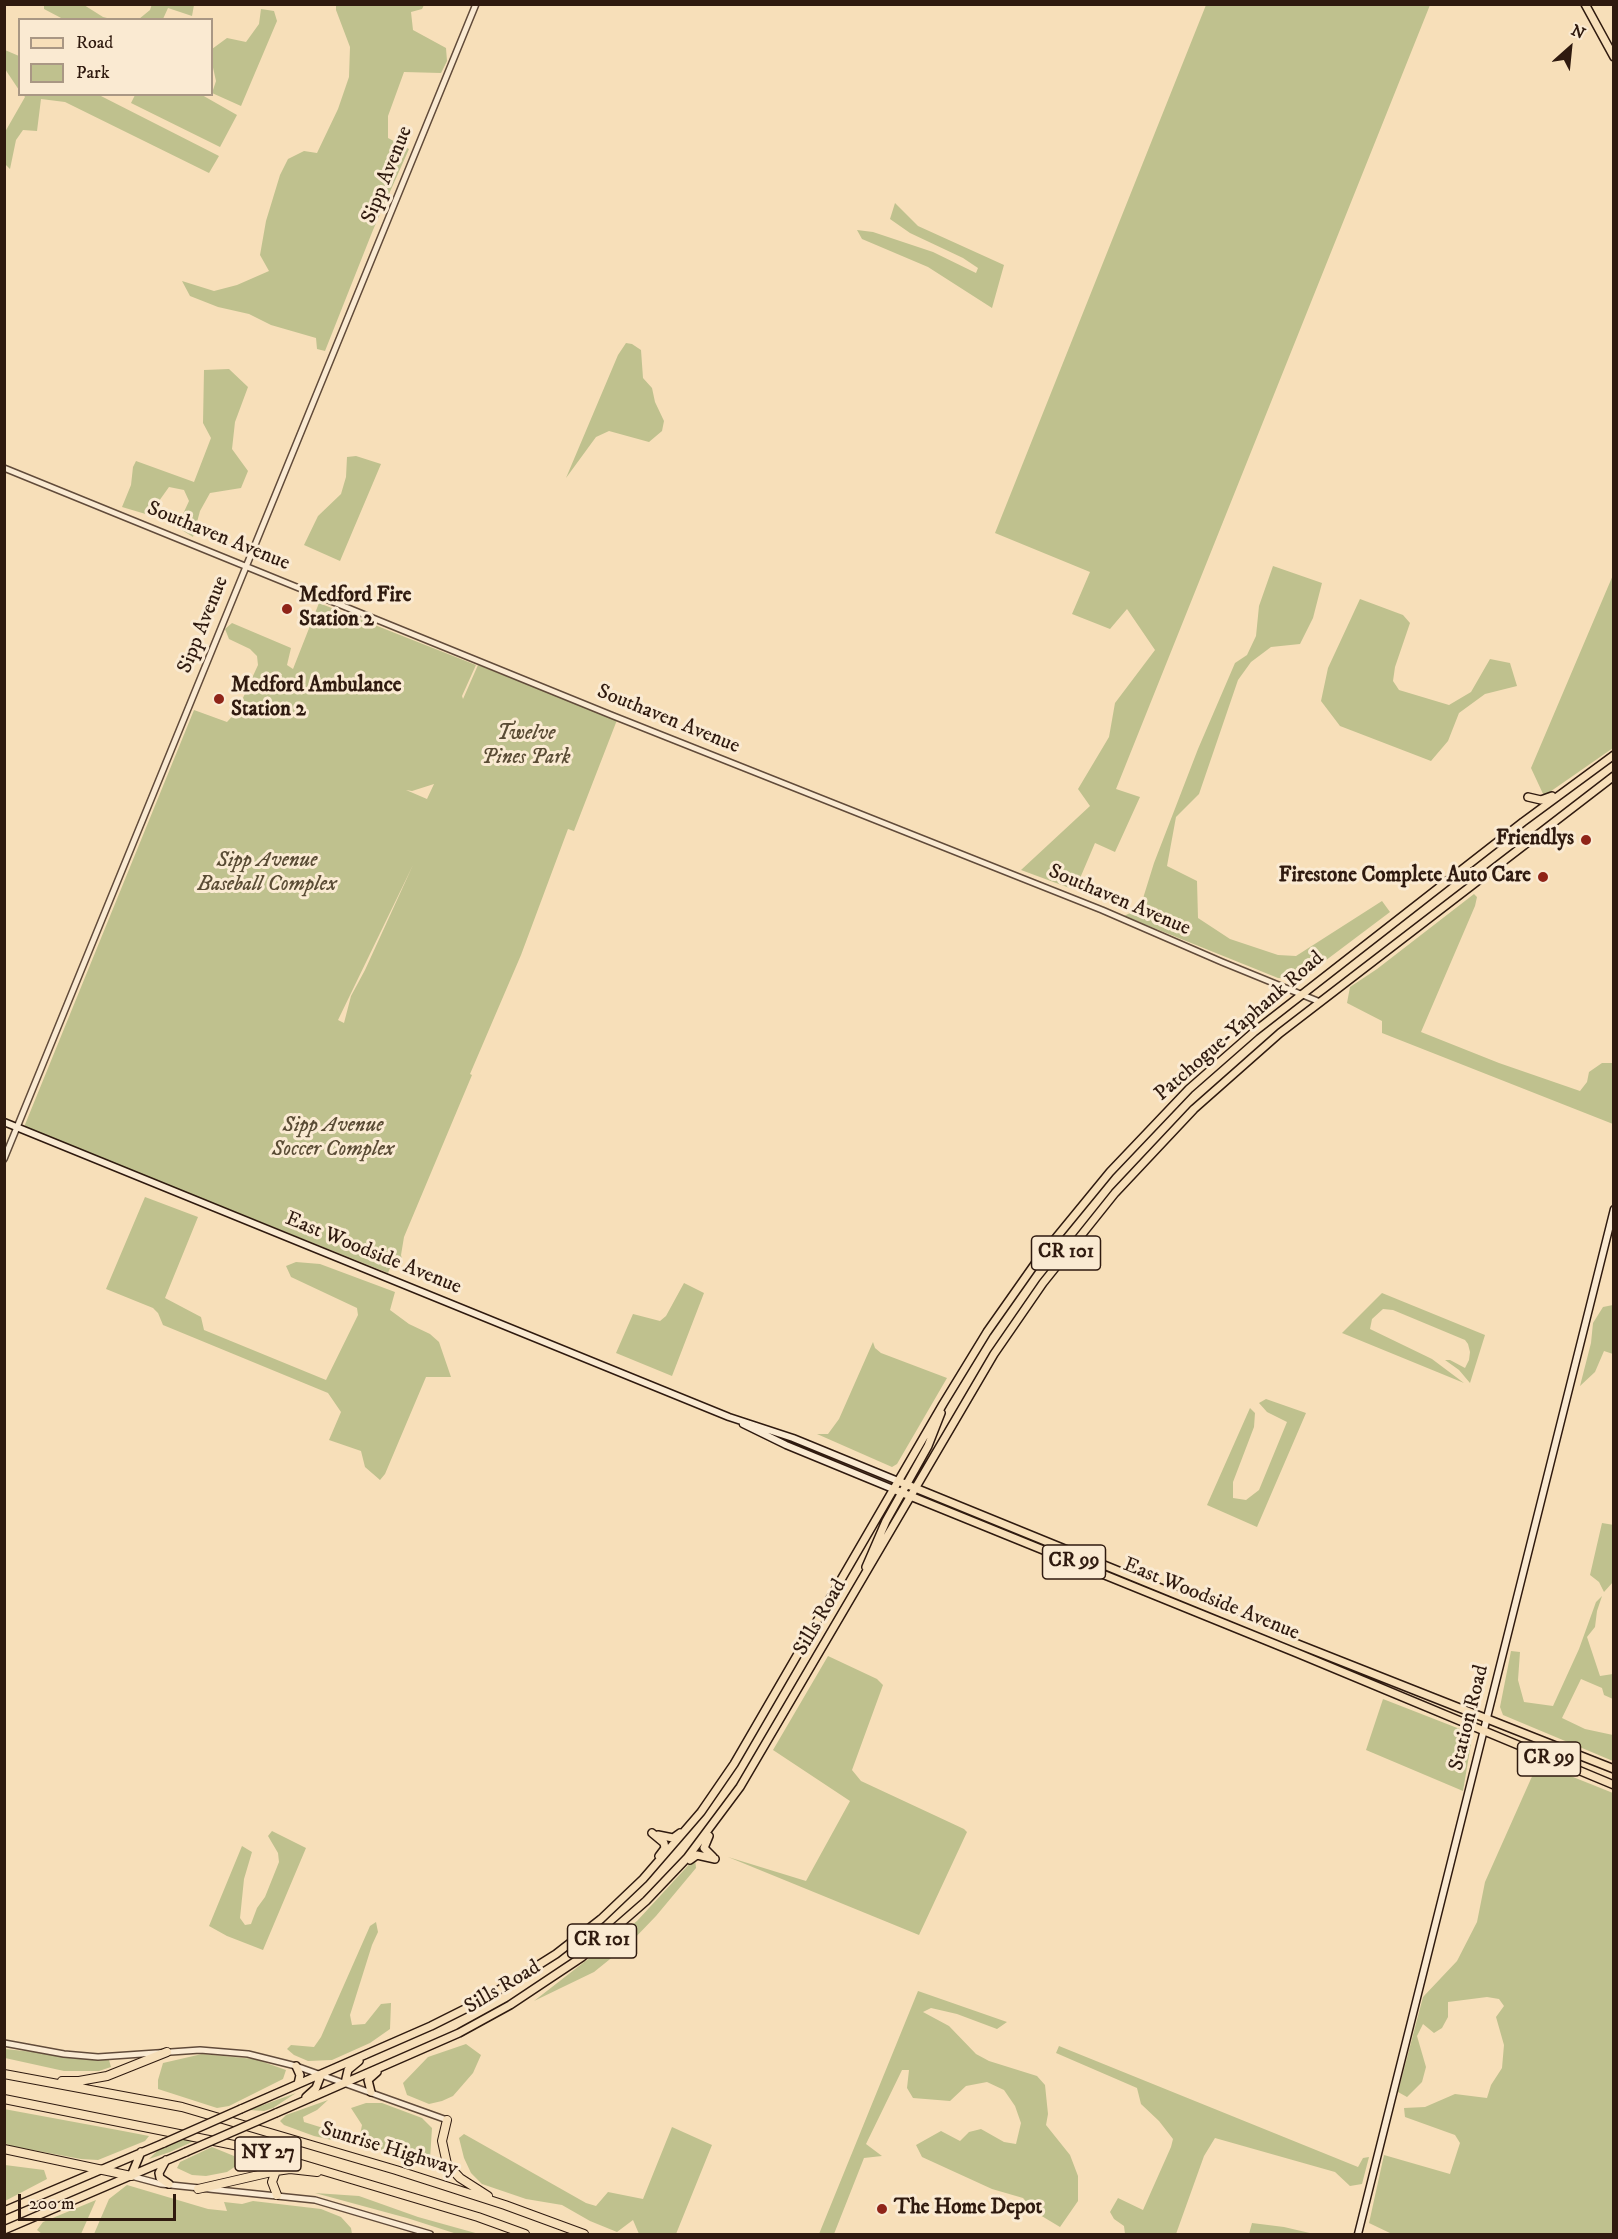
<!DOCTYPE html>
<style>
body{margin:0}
#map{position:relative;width:1618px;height:2239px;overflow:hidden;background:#f7dfb9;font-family:"IM FELL DW Pica",serif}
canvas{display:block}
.frame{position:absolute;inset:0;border:6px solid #2f1a0f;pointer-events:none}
.legend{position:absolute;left:18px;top:18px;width:195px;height:78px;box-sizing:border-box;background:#faead2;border:2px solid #a99784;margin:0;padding:8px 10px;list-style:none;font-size:18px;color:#2f1a0f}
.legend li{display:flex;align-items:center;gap:12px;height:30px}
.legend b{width:30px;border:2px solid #a99784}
.north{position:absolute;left:1540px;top:18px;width:60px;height:60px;-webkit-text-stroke:4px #faead2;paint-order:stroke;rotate:27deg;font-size:16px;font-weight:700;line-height:24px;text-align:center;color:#2f1a0f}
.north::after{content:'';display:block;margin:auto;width:21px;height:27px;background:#2f1a0f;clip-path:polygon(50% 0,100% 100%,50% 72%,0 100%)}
.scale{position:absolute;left:18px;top:2194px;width:158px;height:27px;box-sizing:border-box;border:3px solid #2f1a0f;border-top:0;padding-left:8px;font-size:18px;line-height:21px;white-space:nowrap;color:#2f1a0f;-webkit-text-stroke:4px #faead2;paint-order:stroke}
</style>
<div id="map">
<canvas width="1618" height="2239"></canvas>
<div class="frame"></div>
<ul class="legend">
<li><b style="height:8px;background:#f7dfb9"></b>Road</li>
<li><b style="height:16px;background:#bfc18e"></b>Park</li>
</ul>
<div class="north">N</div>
<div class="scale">200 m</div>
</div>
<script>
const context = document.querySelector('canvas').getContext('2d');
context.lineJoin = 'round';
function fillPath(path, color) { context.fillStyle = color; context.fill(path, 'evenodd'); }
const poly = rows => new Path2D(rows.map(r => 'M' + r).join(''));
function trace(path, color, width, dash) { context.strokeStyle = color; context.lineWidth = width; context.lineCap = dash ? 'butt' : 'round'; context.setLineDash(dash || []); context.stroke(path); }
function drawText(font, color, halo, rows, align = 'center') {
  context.font = font + ' "IM FELL DW Pica",serif'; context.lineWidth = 6; context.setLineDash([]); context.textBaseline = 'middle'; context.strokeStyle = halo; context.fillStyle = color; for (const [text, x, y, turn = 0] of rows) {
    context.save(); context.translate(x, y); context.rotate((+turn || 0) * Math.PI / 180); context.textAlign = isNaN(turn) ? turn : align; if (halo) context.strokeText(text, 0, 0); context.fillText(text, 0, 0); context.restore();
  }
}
fillPath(poly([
 [152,4,194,4,194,5,192,16,168,8,163,19,139,19,150,10],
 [44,5,84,5,103,17,111,19,63,19,44,9],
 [336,5,424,5,422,9,411,12,413,30,446,48,447,61,441,73,404,72,388,116,388,138,409,149,373,230,325,351,317,349,316,338,271,325,249,314,218,307,190,296,182,281,214,291,237,285,269,271,260,255,266,221,280,175,288,159,304,151,317,153,338,109,349,77,350,47,336,10],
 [1206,5,1430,5,1116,789,1140,797,1115,852,1095,843,1075,890,1021,870,1090,806,1078,789,1109,737,1115,703,1155,650,1127,609,1110,629,1072,614,1090,572,995,533],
 [261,9,274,11,277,21,241,106,212,93,216,81,212,63,212,49,227,38,246,42,259,24],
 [5,50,19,56,19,90,5,69],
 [23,94,99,95,219,156,209,173,65,102,41,99,37,131,23,130,16,140,10,169,5,164,5,132,25,97],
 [135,95,202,95,237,115,220,147,131,103],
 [895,203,918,226,1004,265,992,308,928,267,862,239,857,230,873,232,933,252,976,273,978,268,963,258,910,233,890,219],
 [626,343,632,344,641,350,643,378,652,388,655,402,664,421,662,431,649,442,609,431,596,437,566,478,618,355],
 [229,369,248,387,235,422,232,449,248,471,241,488,210,493,200,511,193,537,177,527,189,501,184,490,169,487,149,515,122,507,131,485,133,467,136,461,194,482,211,438,203,423,204,370],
 [356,456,381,464,340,561,304,545,318,516,341,494,346,477,347,457],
 [1273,566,1322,583,1313,618,1300,644,1271,647,1251,662,1238,680,1199,794,1176,817,1167,866,1197,881,1198,918,1230,939,1278,955,1296,956,1382,901,1390,912,1301,979,1278,978,1124,916,1140,908,1154,863,1198,749,1235,663,1247,655,1256,636,1259,606],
 [1613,575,1613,748,1544,796,1531,768],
 [1360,599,1403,615,1410,623,1395,667,1393,681,1399,690,1449,705,1471,692,1490,659,1510,663,1517,686,1485,694,1459,713,1448,741,1431,761,1340,726,1321,701,1328,668],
 [319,603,476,665,462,696,463,699,478,665,617,720,574,831,568,829,521,955,470,1074,472,1075,404,1237,401,1255,403,1264,393,1261,388,1273,24,1127,194,710,227,722,237,711,258,665,257,656,250,649,229,639,225,629,232,623,291,648,287,665,293,669],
 [434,784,427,799,406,790,412,791],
 [413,865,365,970,351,996,344,1023,338,1020],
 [1474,894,1477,897,1475,906,1421,1032,1499,1063,1580,1091,1587,1082,1589,1072,1602,1063,1613,1063,1613,1124,1382,1033,1382,1021,1347,1003,1350,987,1377,969],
 [145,1197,198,1217,165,1298,201,1317,204,1330,326,1380,358,1315,357,1308,291,1277,286,1266,296,1262,320,1264,395,1292,390,1310,409,1324,430,1334,439,1342,451,1377,426,1377,385,1474,380,1480,365,1467,361,1451,329,1440,341,1412,328,1393,163,1325,158,1313,153,1308,106,1289],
 [684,1283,704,1293,672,1376,616,1353,633,1314,660,1321,666,1316],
 [1382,1293,1485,1335,1470,1383,1459,1370,1445,1360,1450,1360,1465,1368,1469,1360,1470,1352,1468,1344,1465,1340,1393,1310,1383,1309,1372,1319,1370,1329,1432,1359,1464,1383,1342,1333],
 [1613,1305,1613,1354,1604,1351,1595,1372,1580,1386,1591,1343,1593,1323,1603,1307],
 [873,1342,875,1348,881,1353,947,1378,897,1464,892,1467,817,1434,828,1434,839,1419],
 [1266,1399,1306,1413,1257,1527,1207,1505,1250,1408,1255,1413,1254,1427,1233,1482,1233,1498,1246,1500,1259,1490,1287,1422,1267,1412,1259,1403],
 [1602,1523,1614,1525,1613,1582,1604,1592,1599,1582,1590,1575],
 [1602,1596,1597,1611,1595,1627,1587,1637,1600,1676,1613,1674,1613,1699,1604,1695,1602,1688,1581,1679,1562,1718,1585,1729,1613,1735,1613,1761,1503,1715,1500,1707,1511,1651,1520,1652,1518,1680,1524,1702,1553,1706,1579,1649,1596,1602],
 [828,1656,877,1679,883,1685,852,1770,861,1781,964,1829,967,1832,919,1935,728,1857,806,1881,850,1801,773,1750],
 [1383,1699,1465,1731,1472,1738,1463,1791,1366,1750],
 [1538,1763,1613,1793,1613,2234,1392,2234,1369,2223,1384,2155,1450,2174,1460,2143,1455,2135,1405,2117,1404,2108,1425,2107,1455,2094,1487,2098,1491,2085,1502,2068,1504,2045,1496,2017,1504,2006,1499,1999,1487,1997,1448,2002,1448,2017,1442,2028,1434,2033,1423,2024,1417,2036,1426,2067,1422,2082,1407,2097,1398,2092,1423,1997,1457,1961,1477,1922,1485,1882],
 [272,1831,306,1848,263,1950,227,1936,209,1926,242,1846,252,1852,244,1879,240,1918,245,1925,251,1924,257,1908,265,1897,279,1862,278,1853,268,1836],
 [695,1858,696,1868,656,1916,630,1943,594,1972,534,2001,637,1921],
 [376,1922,378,1932,372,1945,350,2015,352,2025,365,2024,381,2004,391,2003,390,2029,370,2043,332,2060,308,2061,294,2055,287,2049,291,2045,314,2047,321,2037,370,1926],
 [918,1991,1007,2022,997,2029,957,2014,931,2008,923,2012,949,2026,976,2054,989,2061,1037,2076,1045,2085,1048,2114,1046,2125,1070,2155,1078,2176,1078,2201,1060,2227,1035,2212,1023,2198,992,2189,922,2157,916,2145,941,2131,960,2141,969,2132,981,2129,1004,2142,1016,2144,1021,2123,1015,2106,1004,2090,987,2082,966,2086,950,2101,913,2098,907,2088,909,2070,902,2070,866,2144,882,2156,864,2158,834,2234,819,2234],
 [466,2044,481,2055,473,2073,453,2096,442,2101,429,2104,407,2095,403,2083,428,2057],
 [1059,2046,1358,2167,1363,2158,1369,2157,1362,2184,1350,2186,1335,2172,1215,2138,1204,2156,1176,2234,1125,2234,1124,2226,1114,2219,1110,2212,1118,2198,1143,2210,1171,2147,1173,2139,1159,2121,1141,2104,1137,2088,1056,2053],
 [5,2049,109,2060,111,2067,99,2071,64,2071,5,2058],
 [202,2054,255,2059,286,2070,283,2079,229,2106,217,2108,158,2089,158,2080,163,2063],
 [296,2093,273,2108,264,2111,249,2110],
 [328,2100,317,2110,303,2117,304,2122,355,2138,360,2135,362,2125,351,2108,366,2103,382,2103,422,2118,432,2128,430,2159,426,2162,405,2160,372,2146,349,2144,314,2136,284,2125,280,2121,286,2115],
 [4,2109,123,2131,149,2136,145,2141,98,2160,81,2159,11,2146,5,2143],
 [672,2127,712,2145,676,2234,639,2234,633,2220,617,2232,590,2221,562,2205,526,2199,482,2184,471,2173,464,2158,459,2138,464,2134,586,2203,596,2206,608,2192,643,2199],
 [181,2139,194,2141,170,2152,149,2159,160,2148],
 [212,2147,234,2156,236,2166,227,2172,206,2176,192,2175,177,2168,180,2162],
 [5,2165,44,2170,47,2179,5,2201],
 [127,2185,208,2209,227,2211,224,2202,242,2204,253,2201,321,2209,341,2217,351,2228,352,2234,94,2234,109,2199],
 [315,2193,359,2196,418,2217,479,2234,457,2234,407,2218],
 [96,2200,81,2234,42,2234,37,2230,43,2222],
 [1252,2223,1284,2227,1314,2234,1249,2234]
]), '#bfc18e');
const tertiary = poly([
 [4,468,611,715,1102,910,1222,962,1320,1002],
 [4,1159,476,4],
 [4,2043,64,2054,98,2057,200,2050,248,2054,296,2066,447,2120],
 [131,2176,161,2184,315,2200,430,2234]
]);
const secondary = poly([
 [4,1122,729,1417,793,1438,898,1481],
 [743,1424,786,1445,893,1489],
 [1358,2234,1614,1209]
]);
const primary = poly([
 [1585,4,1614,57],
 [1528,797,1541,800,1552,796],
 [898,1481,1300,1645,1614,1769],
 [893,1489,1297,1653,1614,1785],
 [866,1567,886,1521,928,1446,941,1413],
 [652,1833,664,1843,665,1848,659,1856],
 [658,1835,673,1838,680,1833],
 [709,1836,704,1848,713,1857],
 [690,1860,697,1855,715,1859],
 [296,2066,300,2075,298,2084],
 [345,2083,348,2070,359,2061],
 [371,2092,368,2080,377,2072],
 [306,2097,316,2088,321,2075],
 [241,2109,431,2026,483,2000,556,1954,601,1919,643,1879,701,1812,734,1764,943,1404,987,1332,1037,1261,1110,1172,1189,1089,1254,1032,1523,822,1614,755],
 [276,2113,459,2033,510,2005,582,1957,646,1901,687,1858,740,1787,994,1354,1043,1283,1115,1193,1194,1109,1280,1033,1614,776],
 [166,2160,159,2173,160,2178,169,2184],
 [131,2176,141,2152],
 [4,2211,164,2143],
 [4,2230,186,2152]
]);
const motorway = poly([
 [4,2074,182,2107,396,2170,505,2205,584,2234],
 [62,2081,79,2081,107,2076,167,2052],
 [4,2099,244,2147,478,2217,525,2234],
 [447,2120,442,2141,447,2164,460,2178,488,2196],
 [4,2149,131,2176],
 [276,2171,272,2182,277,2195],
 [198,2189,276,2171,290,2169,317,2172]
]);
trace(tertiary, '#614b3a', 8);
trace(secondary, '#2f1a0f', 9);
trace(primary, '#2f1a0f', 10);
trace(motorway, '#2f1a0f', 10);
trace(tertiary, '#faead2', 5);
trace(secondary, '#faead2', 6);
trace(primary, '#f7dfb9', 7);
trace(motorway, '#f7dfb9', 8);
const primaryBridge = poly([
 [164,2143,241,2109],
 [186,2152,276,2113]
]);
trace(primaryBridge, '#2f1a0f', 10, []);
trace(primaryBridge, '#f7dfb9', 7);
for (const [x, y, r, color] of [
 [287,609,6,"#8f2418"],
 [219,699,6,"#8f2418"],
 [1586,840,6,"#8f2418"],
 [1543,877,6,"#8f2418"],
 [882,2209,6,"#8f2418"]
]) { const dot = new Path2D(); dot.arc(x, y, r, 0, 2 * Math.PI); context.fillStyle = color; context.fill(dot); trace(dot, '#faead2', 2); }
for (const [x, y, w] of [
 [1066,1253,69],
 [1074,1562,63],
 [1549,1759,63],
 [602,1941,69],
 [268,2154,66]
]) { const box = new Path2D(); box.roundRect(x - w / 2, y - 17, w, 34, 4.5); context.fillStyle = '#faead2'; context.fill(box); trace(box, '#2f1a0f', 1.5); }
drawText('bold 20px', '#2f1a0f', null, [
 ["CR 101",1066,1253],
 ["CR 99",1074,1562],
 ["CR 99",1549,1759],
 ["CR 101",602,1941],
 ["NY 27",268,2154]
]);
drawText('21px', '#2f1a0f', '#faead2', [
 ["Sipp Avenue",388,175,-68],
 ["Southaven Avenue",218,537,22],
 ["Sipp Avenue",204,625,-68],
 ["Southaven Avenue",668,720,22],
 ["Southaven Avenue",1119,901,23],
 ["Patchogue-Yaphank Road",1240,1027,-41],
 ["East Woodside Avenue",373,1254,22],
 ["East Woodside Avenue",1211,1600,22],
 ["Sills Road",821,1618,-60],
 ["Station Road",1470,1718,-76],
 ["Sills Road",503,1988,-31],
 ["Sunrise Highway",389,2150,17]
]);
drawText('bold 21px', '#2f1a0f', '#faead2', [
 ["Medford Fire",299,597],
 ["Station 2",299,621],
 ["Medford Ambulance",231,687],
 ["Station 2",231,711],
 ["Friendlys",1574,840,"right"],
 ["Firestone Complete Auto Care",1531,877,"right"],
 ["The Home Depot",894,2209]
], 'left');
drawText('italic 21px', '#5a4c35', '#faead2', [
 ["Twelve",526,735],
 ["Pines Park",526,759],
 ["Sipp Avenue",267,862],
 ["Baseball Complex",267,886],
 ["Sipp Avenue",333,1127],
 ["Soccer Complex",333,1151]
]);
</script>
